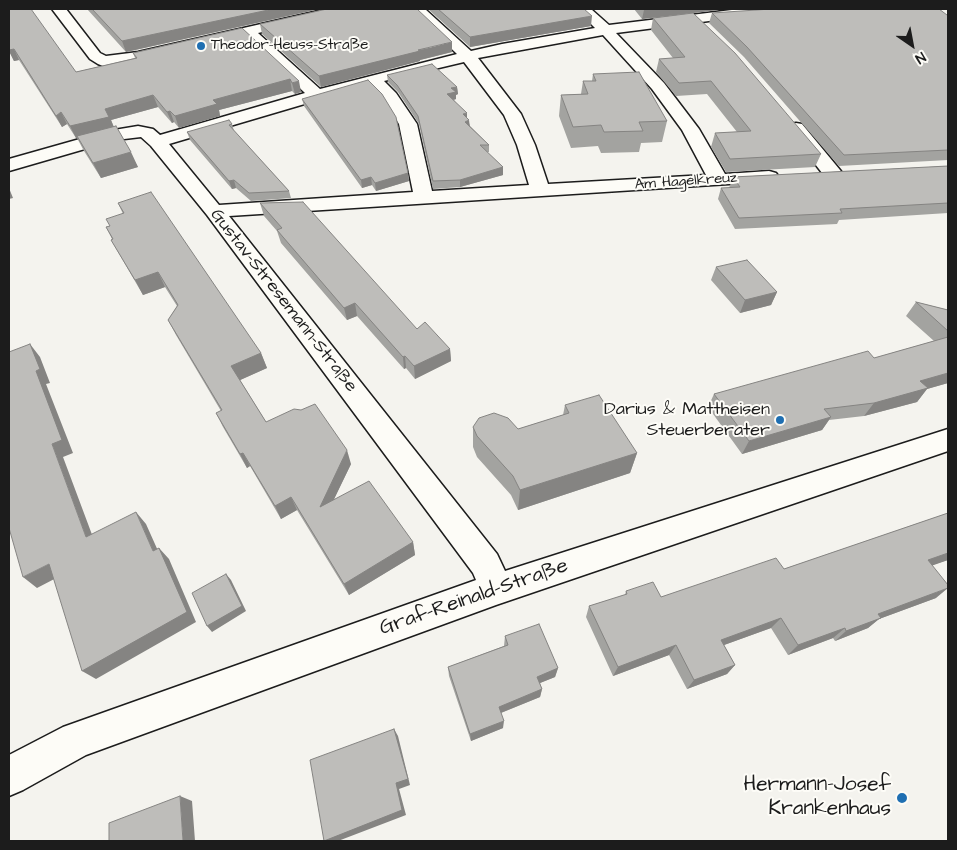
<!DOCTYPE html>
<meta charset="utf-8">
<style>
body{margin:0}
#map{position:relative;width:957px;height:850px;overflow:hidden;background:#f4f3ee;font-family:"Architects Daughter",sans-serif}
canvas{display:block}
.frame{position:absolute;inset:0;border:10px solid #1c1c1c;pointer-events:none}
.north{position:absolute;left:887px;top:20px;width:50px;height:50px;-webkit-text-stroke:4px #fdfcf7;paint-order:stroke;rotate:147deg;font-size:14px;font-weight:700;line-height:20px;text-align:center;color:#1c1c1c}
.north::after{content:'';display:block;margin:auto;width:18px;height:22px;background:#1c1c1c;clip-path:polygon(50% 0,100% 100%,50% 72%,0 100%)}
</style>
<div id="map">
<canvas width="957" height="850"></canvas>
<div class="frame"></div>
<div class="north">N</div>
</div>
<script>
const context = document.querySelector('canvas').getContext('2d');
context.lineJoin = 'round';
const poly = rows => new Path2D(rows.map(r => 'M' + r).join(''));
function trace(path, color, width, dash) { context.strokeStyle = color; context.lineWidth = width; context.lineCap = dash ? 'butt' : 'round'; context.setLineDash(dash || []); context.stroke(path); }
function fillPath(path, color) { context.fillStyle = color; context.fill(path, 'evenodd'); }
function drawText(font, color, halo, rows, align = 'center') {
  context.font = font + ' "Architects Daughter",sans-serif'; context.lineWidth = 4; context.setLineDash([]); context.textBaseline = 'middle'; context.strokeStyle = halo; context.fillStyle = color; for (const [text, x, y, turn = 0] of rows) {
    context.save(); context.translate(x, y); context.rotate((+turn || 0) * Math.PI / 180); context.textAlign = isNaN(turn) ? turn : align; if (halo) context.strokeText(text, 0, 0); context.fillText(text, 0, 0); context.restore();
  }
}
const minor = poly([
 [52,9,66,9,100,53,106,56,138,52,327,9,351,9,349,12,258,33,320,89,457,54,410,9,425,9,471,51,502,44,595,28,576,9,591,9,609,25,740,9,817,9,815,12,810,13,740,17,616,33,664,83,699,129,725,174,769,171,776,173,779,177,776,181,229,216,497,554,505,571,948,429,948,451,496,605,86,755,23,790,9,796,9,755,63,727,476,580,473,573,207,215,151,146,141,137,116,140,9,171,9,159,108,131,138,126,153,129,160,135,305,93,245,36,138,62,103,66,98,64,90,59,52,9],
 [603,35,652,89,682,130,706,175,548,184,535,145,521,114,478,58,603,35],
 [464,62,504,115,517,145,529,185,432,191,417,124,396,93,384,81,464,62],
 [369,85,384,100,399,124,413,192,219,205,169,144,369,85],
 [796,123,802,124,840,170,843,174,840,178,833,180,826,178,787,128,790,124,796,123]
]);
trace(minor, '#1c1c1c', 3);
fillPath(minor, '#fdfcf7');
fillPath(poly([
 [9,9,76,72,135,58,133,53,242,28,301,92,295,94,292,91,219,110,220,116,179,128,174,122,172,123,158,107,111,120,114,127,138,167,101,178,84,151,77,138,76,138,67,124,62,127,19,60,14,61,9,51],
 [87,9,319,9,126,52],
 [428,9,584,9,591,26,470,47],
 [634,9,727,9,642,19],
 [712,13,948,15,948,160,839,166,744,57,709,23],
 [653,18,821,154,815,167,726,172,711,147,715,133,737,132,707,94,676,96,656,72,659,59,673,58,651,30],
 [260,24,452,52,420,60,420,61,321,87,262,34],
 [593,74,667,121,662,142,641,143,639,152,601,153,598,146,571,148,559,116,561,95,581,94,583,81,592,81],
 [387,75,457,87,458,94,456,95,456,99,454,100,467,118,470,126,489,145,489,152,487,152,503,167,503,175,460,187,433,189,419,124,398,92,388,82],
 [302,99,408,173,409,181,376,191,372,185,362,188,304,106],
 [232,124,234,131,289,191,291,198,251,201,236,188,232,189,190,140,187,132],
 [948,166,948,213,839,220,837,224,735,229,718,199,721,188,729,188,733,177],
 [118,203,261,353,267,368,240,380,266,422,351,464,334,499,413,542,415,555,349,595,297,510,281,519,250,466,247,468,223,427,216,413,221,411,176,335,168,320,177,306,165,287,143,295,111,240,112,239,106,227,110,226,123,214],
 [260,203,417,329,450,349,451,361,415,379,406,368,404,369,357,316,347,320,281,243,277,231,264,216],
 [716,267,777,292,771,305,740,313,711,280],
 [916,302,948,310,948,383,927,389,917,402,864,416,829,420,822,430,742,454,708,407,714,394,874,358,934,341,906,316],
 [565,405,637,453,630,473,518,510,511,495,477,457,473,447,473,427,518,429,563,415],
 [948,513,948,560,932,565,936,598,879,619,868,628,835,641,833,638,788,655,771,628,724,645,735,665,727,674,687,689,669,655,613,676,586,617,589,606,625,595,626,591,661,597,784,569],
 [505,636,558,668,555,677,540,683,542,689,540,697,501,713,503,728,471,741,449,676,448,667,504,646]
]), '#a3a3a0');
fillPath(poly([
 [273,9,319,9,126,52,122,41],
 [652,9,727,9,642,19,644,10],
 [592,16,591,26,470,47,470,37],
 [452,42,452,52,420,60,420,61,321,87,319,76],
 [14,49,19,60,14,61,9,51,9,50],
 [290,79,292,91,219,110,220,116,179,128,175,116,213,100],
 [299,81,301,92,295,94,292,83],
 [457,87,458,94,456,95,456,99,447,101,447,94,451,88],
 [153,95,158,107,111,120,114,128,76,138,70,126,105,109],
 [170,111,174,122,172,123,167,112],
 [61,112,67,124,62,127,56,116],
 [467,113,467,120,463,114],
 [469,120,470,128,465,122],
 [131,152,138,167,101,178,93,163],
 [503,167,503,175,460,187,460,180],
 [408,173,409,181,376,191,375,183],
 [371,177,372,185,362,188,361,180],
 [234,180,236,188,232,189,229,181],
 [9,188,13,198,9,199],
 [158,272,165,287,143,295,135,280],
 [777,292,771,305,740,313,745,300],
 [355,303,357,316,347,320,344,308],
 [30,344,40,357,50,383,46,384,73,453,63,457,97,548,86,537,52,444],
 [450,349,451,361,415,379,414,366],
 [261,353,267,368,238,381,231,366],
 [405,356,406,368,404,369,403,357],
 [948,373,948,383,927,389,917,402,864,416,874,403,920,381],
 [831,417,822,430,742,454,749,441],
 [347,450,351,464,324,520,320,507],
 [243,453,250,466,247,468,240,454],
 [637,453,630,473,518,510,520,490],
 [291,497,297,510,281,519,275,506],
 [136,512,146,524,163,562,153,551],
 [413,542,415,555,349,595,344,584],
 [159,548,169,559,196,622,96,679,82,671],
 [948,553,948,560,914,572,928,560],
 [49,564,62,575,37,588,23,577],
 [226,574,231,580,246,611,212,632,207,626],
 [948,588,936,598,879,619,868,628,835,641,846,631,878,614],
 [781,618,771,628,713,649,721,640],
 [845,628,833,638,788,655,798,645],
 [676,645,669,655,613,676,618,667],
 [735,665,727,674,687,689,694,680],
 [558,668,555,677,535,685,537,677],
 [542,689,540,697,498,714,499,707],
 [504,721,503,728,471,741,470,734],
 [394,729,398,736,410,785,399,789,406,815,338,841,324,841],
 [180,796,192,801,195,841,183,841]
]), '#858482');
const building = poly([
 [9,9,31,9,76,72,137,58,133,53,242,28,299,81,292,83,290,79,213,100,217,104,175,116,170,111,167,112,153,95,105,109,109,117,70,126,61,112,56,116,14,49,9,50,9,9],
 [92,9,273,9,122,41,92,9],
 [327,9,417,9,452,42,418,50,420,51,319,76,260,24,327,9],
 [438,9,584,9,592,16,470,37,438,9],
 [771,9,939,9,947,15,948,15,948,150,844,155,747,47,712,13,771,9],
 [693,13,735,53,821,154,730,159,715,133,751,131,711,81,679,83,659,59,685,57,653,18,693,13],
 [432,64,457,87,451,88,456,92,447,94,467,113,463,114,469,120,465,122,489,145,480,145,503,167,460,180,433,181,418,116,397,85,387,75,432,64],
 [639,72,667,121,639,122,643,131,604,132,601,125,573,127,561,95,588,94,583,81,596,81,593,74,639,72],
 [368,80,382,94,396,117,408,173,375,183,371,177,361,180,302,99,368,80],
 [229,120,232,124,229,125,289,191,249,193,234,180,229,181,187,132,229,120],
 [116,126,131,152,93,163,77,136,116,126],
 [948,166,948,203,840,209,842,213,739,218,721,188,740,187,733,177,948,166],
 [151,192,261,353,231,366,266,422,294,409,301,410,315,404,347,450,320,507,369,481,413,542,344,584,291,497,275,506,243,453,240,454,216,413,222,410,168,320,178,305,158,272,135,280,111,240,113,239,106,227,110,226,106,219,124,213,118,203,151,192],
 [303,202,417,329,425,322,450,349,414,366,405,356,403,357,355,303,344,308,277,230,282,228,260,203,303,202],
 [747,260,777,292,745,300,716,267,747,260],
 [916,302,948,310,948,331,916,302],
 [948,337,948,373,920,381,928,388,874,403,824,409,831,417,749,441,714,394,868,351,874,358,948,337],
 [30,344,40,369,36,371,62,440,52,444,86,537,136,512,153,551,159,548,187,612,82,671,49,564,23,577,9,528,9,352,30,344],
 [599,395,637,453,520,490,513,476,477,436,473,427,479,418,494,413,508,418,518,429,569,413,565,405,599,395],
 [948,513,948,553,928,560,948,585,948,588,878,614,881,618,846,631,845,628,798,645,781,618,721,640,735,665,694,680,676,645,618,667,589,606,627,594,626,591,653,582,661,597,776,558,784,569,948,513],
 [226,574,242,606,207,626,192,593,226,574],
 [539,624,558,668,537,677,542,689,499,707,504,721,470,734,448,667,508,645,505,636,539,624],
 [394,729,408,779,396,783,402,810,324,841,310,760,394,729],
 [180,796,183,841,109,841,109,823,180,796]
]);
fillPath(building, '#bebdba');
trace(building, '#858482', 1);
for (const [x, y, r, color] of [
 [201,46,5,"#1f6fb2"],
 [780,420,5,"#1f6fb2"],
 [902,798,6,"#1f6fb2"]
]) { const dot = new Path2D(); dot.arc(x, y, r, 0, 2 * Math.PI); context.fillStyle = color; context.fill(dot); trace(dot, '#fdfcf7', 2); }
drawText('15px', '#1c1c1c', '#fdfcf7', [
 ["Theodor-Heuss-Straße",211,46]
], 'left');
drawText('15px', '#1c1c1c', '#fdfcf7', [
 ["Am Hagelkreuz",686,182,-4]
]);
drawText('18px', '#1c1c1c', '#fdfcf7', [
 ["Gustav-Stresemann-Straße",283,301,52]
]);
drawText('18px', '#1c1c1c', '#fdfcf7', [
 ["Darius & Mattheisen",770,410],
 ["Steuerberater",770,431]
], 'right');
drawText('21px', '#1c1c1c', '#fdfcf7', [
 ["Graf-Reinald-Straße",474,598,-19]
]);
drawText('21px', '#1c1c1c', '#fdfcf7', [
 ["Hermann-Josef",891,786],
 ["Krankenhaus",891,810]
], 'right');
</script>
